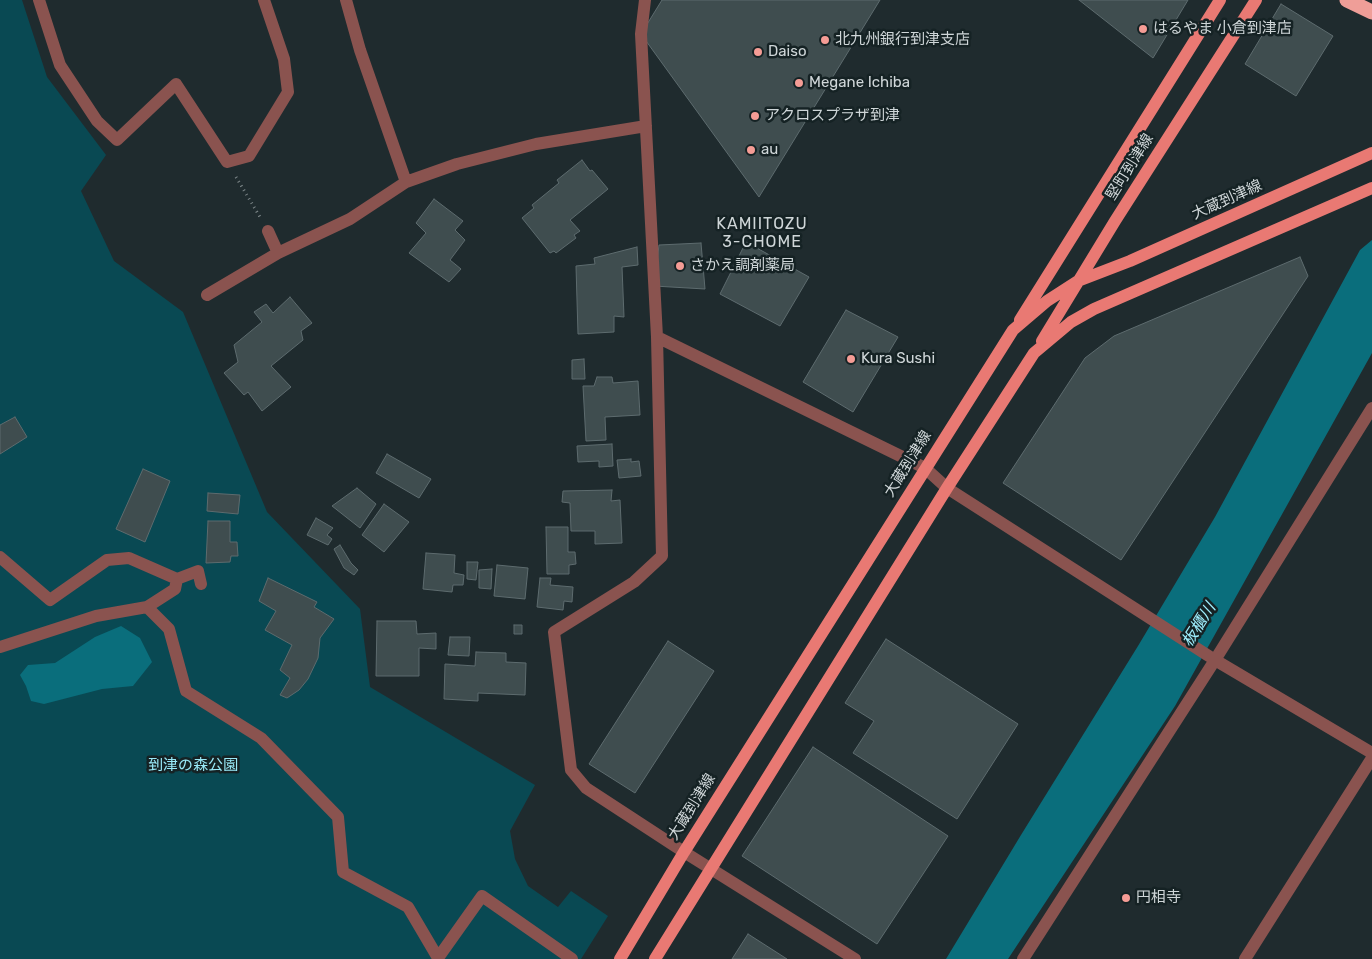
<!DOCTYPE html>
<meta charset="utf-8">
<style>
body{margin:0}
canvas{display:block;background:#1f2b2e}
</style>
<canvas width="1372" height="959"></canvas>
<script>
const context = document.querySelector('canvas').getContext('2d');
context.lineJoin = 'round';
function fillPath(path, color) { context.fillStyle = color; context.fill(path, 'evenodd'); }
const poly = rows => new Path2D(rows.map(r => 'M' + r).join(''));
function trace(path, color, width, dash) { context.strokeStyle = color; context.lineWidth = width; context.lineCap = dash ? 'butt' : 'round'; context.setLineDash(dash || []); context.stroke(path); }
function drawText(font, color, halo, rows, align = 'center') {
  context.font = font + ' Rubik,"Noto Sans JP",sans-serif'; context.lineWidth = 5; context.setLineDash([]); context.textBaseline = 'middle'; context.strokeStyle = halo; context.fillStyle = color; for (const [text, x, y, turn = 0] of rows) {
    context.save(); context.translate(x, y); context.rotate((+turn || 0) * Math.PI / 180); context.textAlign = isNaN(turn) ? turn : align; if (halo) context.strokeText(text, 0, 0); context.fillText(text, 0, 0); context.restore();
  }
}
fillPath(poly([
 [0,0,22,0,47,77,106,155,81,191,114,261,183,312,267,512,360,609,370,687,535,785,510,831,515,859,528,886,558,907,571,891,608,916,581,959,0,959]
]), '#094953');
fillPath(poly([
 [1372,240,1372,353,1175,706,1008,959,946,959,1021,835,1138,646,1215,517,1360,250],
 [121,626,140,638,152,662,133,686,102,689,44,704,31,701,26,686,20,675,28,665,55,663,95,637]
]), '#0a6e7c');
const building = poly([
 [662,0,880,0,759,197,641,34,662,0],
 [1079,0,1188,0,1153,58,1079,0],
 [1281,4,1333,36,1296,96,1245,64,1281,4],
 [582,160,590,171,592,170,608,189,570,220,580,231,574,235,576,238,556,253,554,251,550,253,522,218,534,208,532,205,559,183,557,180,582,160],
 [434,199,463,221,455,230,465,240,450,260,461,269,449,282,409,253,426,233,416,223,434,199],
 [746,242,809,277,780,326,720,294,746,242],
 [701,243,705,289,654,286,659,245,701,243],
 [637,247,638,265,622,267,624,317,614,316,614,332,578,334,576,266,595,264,594,258,637,247],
 [1300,257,1308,276,1121,560,1003,483,1085,358,1114,336,1300,257],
 [290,297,312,323,301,331,303,340,271,366,291,387,262,411,248,392,244,395,224,373,238,362,234,345,262,322,254,312,266,304,273,313,290,297],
 [846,310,898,337,853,412,803,382,846,310],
 [584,359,585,379,572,379,572,360,584,359],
 [597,377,612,377,613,383,638,381,640,415,605,417,606,440,586,441,583,386,594,386,597,377],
 [15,417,27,437,0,454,0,425,15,417],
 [612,444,613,466,599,467,599,461,578,462,577,446,612,444],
 [387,454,431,479,419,498,376,473,387,454],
 [631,459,631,462,639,461,641,476,619,478,617,460,631,459],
 [143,469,170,481,145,542,116,529,143,469],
 [357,488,376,504,360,528,332,506,357,488],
 [612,490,611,501,620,500,622,543,595,544,595,531,571,531,570,503,562,502,563,491,612,490],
 [208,493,240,495,238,514,207,511,208,493],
 [384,504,409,522,384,552,362,535,384,504],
 [316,518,333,528,327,535,332,539,328,545,307,535,316,518],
 [208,521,230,521,230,542,237,542,238,556,231,556,230,562,206,563,208,521],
 [546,527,568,527,568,552,575,552,576,564,569,565,569,574,547,574,546,527],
 [340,545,351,563,358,570,354,575,344,568,334,549,340,545],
 [426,553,455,555,454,573,464,575,463,585,453,585,452,592,423,589,426,553],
 [467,562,478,562,476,580,467,579,467,562],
 [497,565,528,568,525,599,494,596,497,565],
 [492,569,491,589,479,588,479,570,492,569],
 [268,578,317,602,314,607,334,619,320,638,318,658,308,679,299,690,287,698,280,695,290,678,280,670,292,645,265,630,276,611,259,601,268,578],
 [540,578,551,578,550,585,573,587,572,602,564,601,563,610,537,607,540,578],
 [377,621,416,621,417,634,436,633,436,649,419,648,419,676,376,676,377,621],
 [514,625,522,625,522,634,514,634,514,625],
 [450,637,470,637,469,656,448,655,450,637],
 [886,639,1018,724,957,819,853,753,874,721,845,703,886,639],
 [668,641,714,671,635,793,589,764,668,641],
 [476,652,506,653,506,662,526,663,525,695,478,693,478,701,444,699,445,664,475,666,476,652],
 [813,747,948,836,877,944,742,856,813,747],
 [748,934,787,959,732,959,748,934]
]);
fillPath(building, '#3f4d4f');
trace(building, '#5d6b6e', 1);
trace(poly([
 [236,177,260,217]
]), '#7d8789', 3, [1, 4]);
trace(poly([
 [39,0,60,65,97,121,117,140,176,84,227,162,249,156,288,92,284,59,264,0],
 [346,0,360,50,406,182],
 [645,0,641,34,657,337,662,556,634,582,554,632,571,770,586,788,684,852,855,959],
 [268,231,278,253],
 [207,295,278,253,350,219,406,182,457,164,536,144,646,126],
 [657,337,925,468,947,488,1131,606,1215,660,1372,753],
 [0,557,50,600,107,560,129,558,177,579,175,589,147,607],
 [177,579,198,571,201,584],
 [0,647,96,616,147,607,169,629,186,691,261,738,338,817,343,872,408,907,438,958,482,896,572,959],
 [1023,959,1215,660,1372,408],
 [1245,959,1372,758]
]), '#8a534f', 12);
trace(poly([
 [1020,320,1220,0],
 [1042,341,1115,221,1256,0],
 [620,959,684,852,1013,330,1047,301,1078,281,1130,261,1372,153],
 [655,959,947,488,1034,353,1071,322,1094,309,1372,188]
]), '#e97973', 12);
trace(poly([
 [1347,0,1372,12]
]), '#ef9e98', 15);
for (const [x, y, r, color] of [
 [1143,29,5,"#f59c95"],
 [825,40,5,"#f59c95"],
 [758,52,5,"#f59c95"],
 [799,83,5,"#f59c95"],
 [755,116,5,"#f59c95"],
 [751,150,5,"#f59c95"],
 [680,266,5,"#f59c95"],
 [851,359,5,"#f59c95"],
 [1126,898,5,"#f59c95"]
]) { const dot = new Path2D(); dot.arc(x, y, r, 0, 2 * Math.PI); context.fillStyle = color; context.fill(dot); trace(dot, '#152224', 2); }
drawText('15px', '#cfd6d8', '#152224', [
 ["はるやま 小倉到津店",1153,29],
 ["北九州銀行到津支店",835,40],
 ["Daiso",768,52],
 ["Megane Ichiba",809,83],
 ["アクロスプラザ到津",765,116],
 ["au",761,150],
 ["さかえ調剤薬局",690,266],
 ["Kura Sushi",861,359],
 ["円相寺",1136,898]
], 'left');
drawText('15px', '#cfd6d8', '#152224', [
 ["堅町到津線",1130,167,-58],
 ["大蔵到津線",1227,200,-24],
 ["大蔵到津線",908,464,-58],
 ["大蔵到津線",692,807,-58]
]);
drawText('15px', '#99e9f8', '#152224', [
 ["到津の森公園",193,766]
]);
context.letterSpacing = '1px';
drawText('16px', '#cfd6d8', '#152224', [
 ["KAMIITOZU",762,224],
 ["3-CHOME",762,242]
]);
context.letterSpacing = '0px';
drawText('italic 16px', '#9eeefd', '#152224', [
 ["板櫃川",1199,625,-58]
]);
</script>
